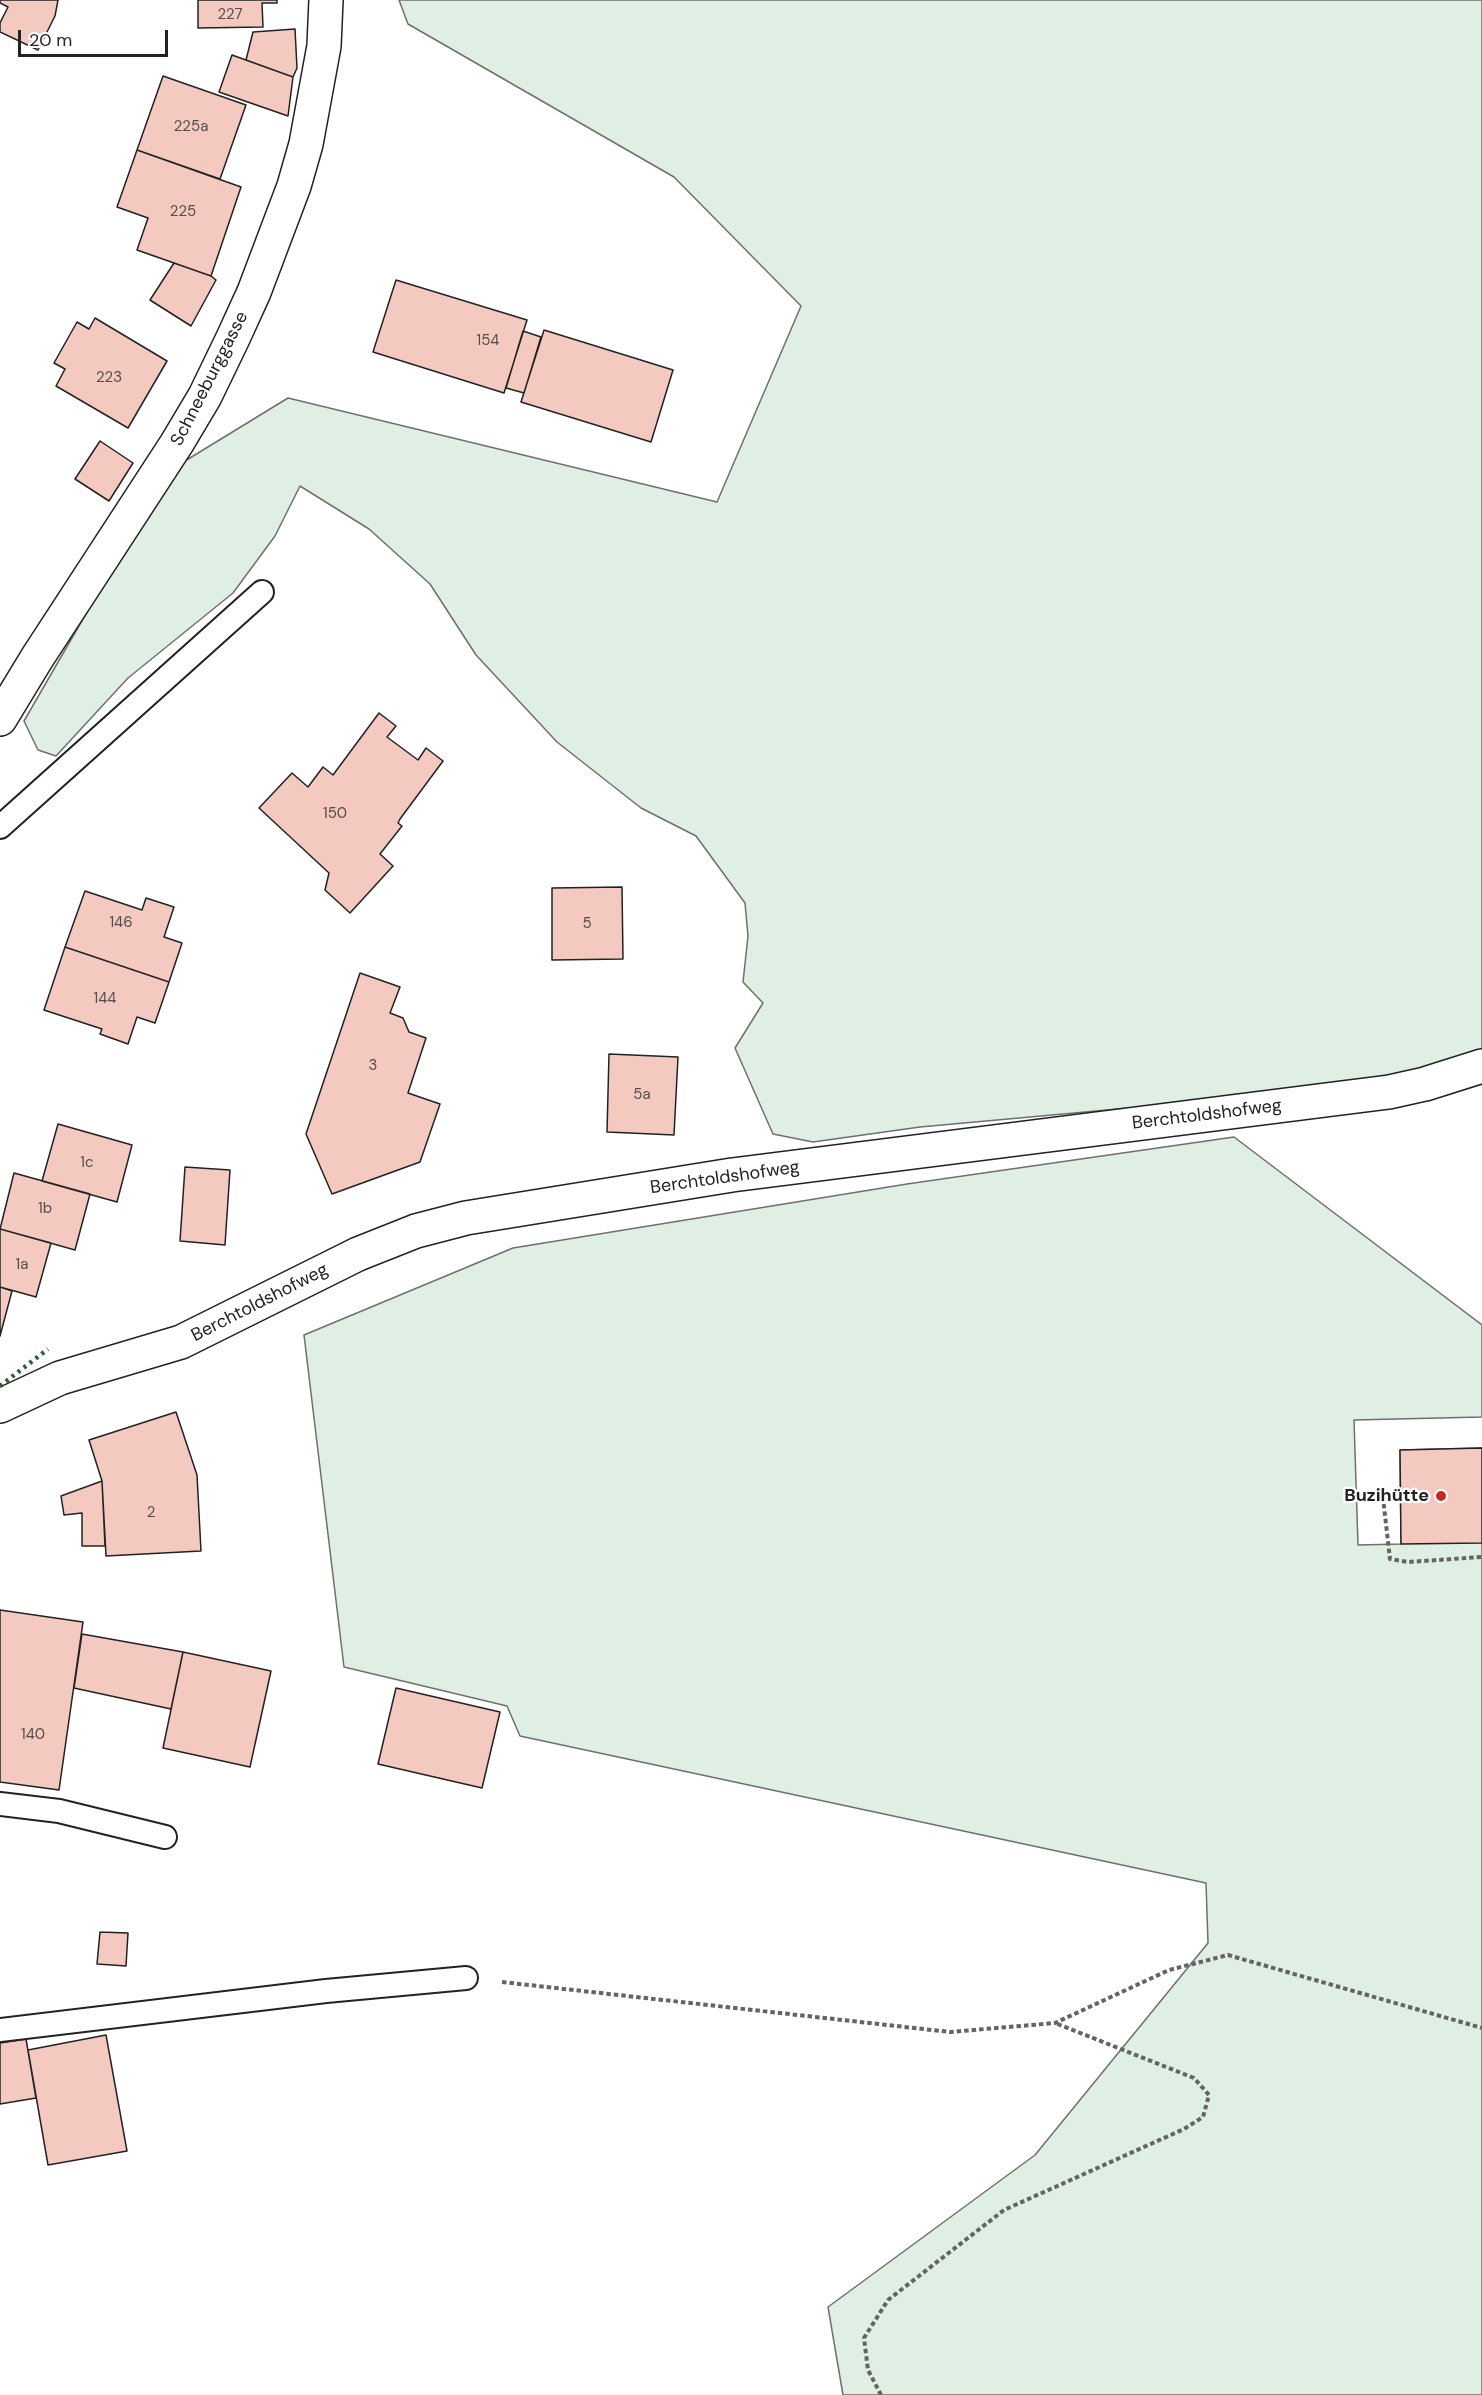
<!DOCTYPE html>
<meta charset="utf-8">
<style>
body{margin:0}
#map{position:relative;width:1482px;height:2395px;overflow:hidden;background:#fff;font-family:"DM Sans",sans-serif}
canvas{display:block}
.scale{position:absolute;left:18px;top:30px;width:150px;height:27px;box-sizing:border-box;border:3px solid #222;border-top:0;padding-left:8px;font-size:18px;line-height:21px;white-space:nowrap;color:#222;-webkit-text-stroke:4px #fff;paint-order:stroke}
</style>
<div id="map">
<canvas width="1482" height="2395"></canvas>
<div class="scale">20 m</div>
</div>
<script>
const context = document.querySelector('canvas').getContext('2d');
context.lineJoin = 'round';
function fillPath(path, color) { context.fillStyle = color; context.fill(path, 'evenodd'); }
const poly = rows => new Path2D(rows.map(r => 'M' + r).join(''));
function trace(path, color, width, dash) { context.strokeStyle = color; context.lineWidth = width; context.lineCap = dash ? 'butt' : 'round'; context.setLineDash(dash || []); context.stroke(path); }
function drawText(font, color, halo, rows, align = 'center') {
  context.font = font + ' "DM Sans",sans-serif'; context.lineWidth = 4.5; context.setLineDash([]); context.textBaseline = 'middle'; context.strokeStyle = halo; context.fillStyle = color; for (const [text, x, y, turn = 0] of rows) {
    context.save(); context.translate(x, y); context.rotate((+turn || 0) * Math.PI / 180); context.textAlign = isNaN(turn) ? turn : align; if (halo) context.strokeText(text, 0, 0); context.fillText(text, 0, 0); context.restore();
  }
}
const green = poly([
 [399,0,1482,0,1482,1050,1417,1075,1250,1097,920,1127,813,1142,773,1134,735,1048,763,1003,743,982,748,936,745,903,696,836,641,808,557,742,476,655,430,584,369,529,300,486,275,536,233,593,128,678,56,756,38,750,24,721,128,541,185,461,288,398,717,502,801,306,674,177,408,24,399,0],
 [1234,1137,1482,1325,1482,1417,1354,1420,1358,1545,1401,1544,1400,1450,1482,1448,1482,2395,843,2395,828,2307,1035,2155,1208,1943,1206,1883,520,1736,507,1706,344,1667,304,1335,513,1248,907,1184,1234,1137]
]);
fillPath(green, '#e0efe3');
trace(green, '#6f6f6f', 1.5);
const building = poly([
 [0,0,58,0,55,16,38,50,0,32,0,23,8,7,0,3,0,0],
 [198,0,277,0,277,3,262,3,263,27,198,28,198,0],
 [295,29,297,68,293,77,246,60,253,32,295,29],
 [232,55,293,77,288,116,219,92,232,55],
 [163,76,246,105,220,179,137,150,163,76],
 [137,150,241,187,211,276,137,250,148,218,117,207,137,150],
 [174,263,211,276,216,280,191,326,150,300,174,263],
 [396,280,527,320,504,393,373,352,396,280],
 [95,318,167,361,128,428,56,386,65,369,54,363,77,322,89,329,95,318],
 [544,330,673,370,651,442,521,402,544,330],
 [523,331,541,337,524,393,506,388,523,331],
 [100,441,133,463,109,501,75,479,100,441],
 [379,713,396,726,387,737,418,760,426,748,443,761,400,819,398,823,402,826,380,854,393,866,350,913,325,890,329,873,259,808,292,773,308,787,323,767,333,775,379,713],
 [622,887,623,959,552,960,552,888,622,887],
 [85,891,142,910,146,898,174,907,164,937,182,943,169,982,65,947,85,891],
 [65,947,169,982,155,1023,137,1017,128,1044,100,1034,102,1029,44,1010,65,947],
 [360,973,400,987,390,1013,403,1018,409,1032,426,1038,408,1093,440,1104,420,1162,332,1194,306,1134,360,973],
 [609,1054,678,1057,674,1135,607,1132,609,1054],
 [58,1124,132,1145,117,1202,42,1181,58,1124],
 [185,1167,230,1170,225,1245,180,1241,185,1167],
 [14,1173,90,1194,75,1250,0,1229,14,1173],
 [0,1229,51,1243,36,1297,0,1287,0,1229],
 [0,1287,12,1291,0,1336,0,1287],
 [176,1412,197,1475,201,1551,106,1556,102,1481,89,1440,176,1412],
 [1482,1448,1482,1543,1401,1544,1400,1450,1482,1448],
 [102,1481,105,1546,82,1546,82,1513,64,1515,61,1496,102,1481],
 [0,1610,83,1622,59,1790,0,1782,0,1610],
 [82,1634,183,1652,171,1709,74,1688,82,1634],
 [183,1652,271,1671,250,1767,163,1748,183,1652],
 [396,1688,500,1712,482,1788,378,1764,396,1688],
 [100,1932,128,1933,126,1966,97,1964,100,1932],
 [106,2035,127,2151,48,2165,28,2050,106,2035],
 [26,2039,36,2098,0,2104,0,2043,26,2039]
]);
fillPath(building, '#f3c9c0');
trace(building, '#222', 1.5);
const service = poly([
 [0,827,262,592],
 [0,1804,59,1811,165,1837],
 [0,2030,326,1991,466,1978]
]);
const minor = poly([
 [0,719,37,658,177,443,205,396,233,338,254,292,294,186,306,144,324,46,326,0],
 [0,1406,60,1378,181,1342,358,1254,416,1231,466,1218,732,1175,1389,1092,1425,1084,1482,1066]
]);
trace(service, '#222', 26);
trace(minor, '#222', 36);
trace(poly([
 [1382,1489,1390,1559,1408,1562,1482,1557],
 [502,1982,950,2032,1055,2023,1169,1970,1228,1955,1482,2028],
 [881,2395,868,2370,864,2338,888,2300,1004,2210,1184,2129,1203,2117,1209,2095,1194,2078,1055,2023]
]), '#646464', 4, [4.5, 3]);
trace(service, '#fff', 22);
trace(minor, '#fff', 33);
trace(poly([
 [0,1386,48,1349]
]), '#2f5e38', 4.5, [3, 4.5]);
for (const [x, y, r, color] of [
 [1441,1496,6,"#c62828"]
]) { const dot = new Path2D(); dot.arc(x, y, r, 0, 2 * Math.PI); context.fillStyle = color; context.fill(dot); trace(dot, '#fff', 2); }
drawText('15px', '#564c4a', null, [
 ["227",230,15],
 ["225a",191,127],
 ["225",183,212],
 ["154",488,341],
 ["223",109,378],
 ["150",335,814],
 ["146",121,923],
 ["5",587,924],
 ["144",105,999],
 ["3",373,1066],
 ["5a",642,1095],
 ["1c",87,1163],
 ["1b",45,1209],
 ["1a",22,1265],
 ["2",151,1513],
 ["140",33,1735]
]);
drawText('18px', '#222', '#fff', [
 ["Schneeburggasse",210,379,-63],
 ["Berchtoldshofweg",1207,1115,-7],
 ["Berchtoldshofweg",725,1178,-8],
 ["Berchtoldshofweg",260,1303,-27]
]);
drawText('bold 18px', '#222', '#fff', [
 ["Buzihütte",1429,1496]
], 'right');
</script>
